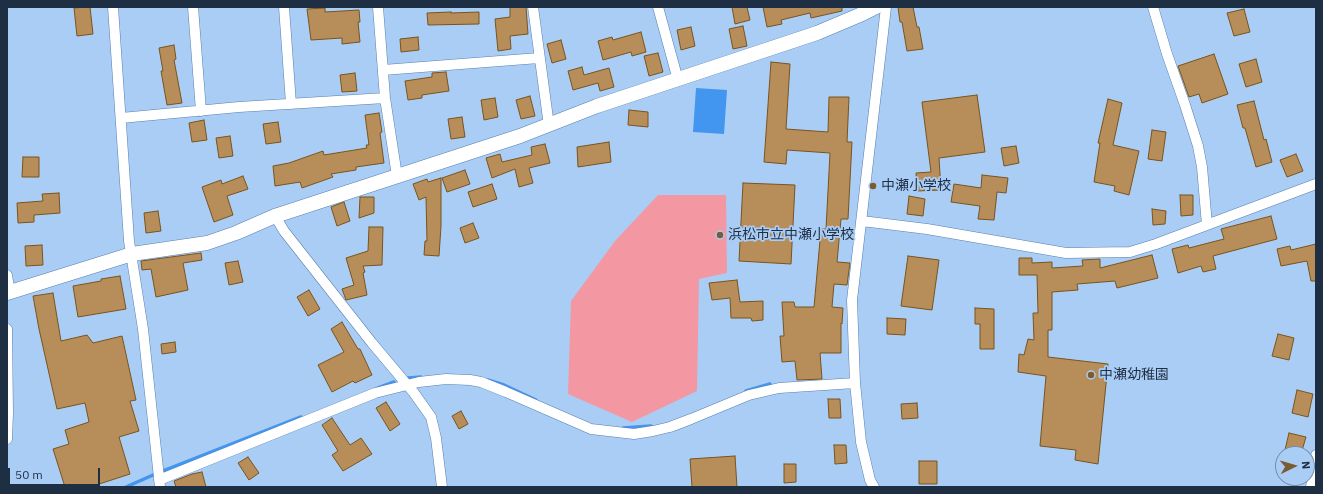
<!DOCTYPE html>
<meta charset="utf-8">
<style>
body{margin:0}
#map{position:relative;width:1323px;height:494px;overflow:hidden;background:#aacdf6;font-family:"IBM Plex Sans",sans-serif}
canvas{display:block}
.frame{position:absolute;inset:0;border:8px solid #1e2f43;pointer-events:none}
.north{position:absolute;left:1275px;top:446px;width:40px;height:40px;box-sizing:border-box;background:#aacdf6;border:1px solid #728eae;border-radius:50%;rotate:85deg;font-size:11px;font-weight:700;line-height:16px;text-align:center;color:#1e2f43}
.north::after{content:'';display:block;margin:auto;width:14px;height:18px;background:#7b5b31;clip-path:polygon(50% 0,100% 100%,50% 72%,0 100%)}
.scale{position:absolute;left:8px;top:468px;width:92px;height:18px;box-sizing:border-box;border:2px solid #1e2f43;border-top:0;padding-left:5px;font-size:12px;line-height:14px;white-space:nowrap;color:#1e2f43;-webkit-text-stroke:3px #aacdf6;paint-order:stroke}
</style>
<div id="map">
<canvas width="1323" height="494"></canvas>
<div class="frame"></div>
<div class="north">N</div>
<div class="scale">50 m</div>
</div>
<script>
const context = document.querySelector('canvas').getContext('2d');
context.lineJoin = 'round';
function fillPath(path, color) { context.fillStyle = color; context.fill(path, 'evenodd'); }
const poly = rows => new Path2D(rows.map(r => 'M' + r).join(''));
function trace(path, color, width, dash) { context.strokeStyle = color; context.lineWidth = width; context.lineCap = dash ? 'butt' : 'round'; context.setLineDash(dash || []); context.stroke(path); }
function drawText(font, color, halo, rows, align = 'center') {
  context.font = font + ' "IBM Plex Sans","Noto Sans JP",sans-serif'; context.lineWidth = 3.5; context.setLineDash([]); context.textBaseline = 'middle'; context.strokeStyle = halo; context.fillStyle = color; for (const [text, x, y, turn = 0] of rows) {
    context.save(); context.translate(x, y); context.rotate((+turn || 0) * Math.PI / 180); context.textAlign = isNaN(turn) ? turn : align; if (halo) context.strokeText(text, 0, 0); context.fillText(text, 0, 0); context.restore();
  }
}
fillPath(poly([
 [658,195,726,195,727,273,699,279,697,391,632,422,568,394,571,301,615,241]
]), '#f398a2');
fillPath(poly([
 [696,88,727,90,724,134,693,132]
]), '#4296ef');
trace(poly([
 [408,378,421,377],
 [488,380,504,385,536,400],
 [378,388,394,382],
 [746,391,770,384],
 [623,428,651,426],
 [126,487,153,475,301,417]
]), '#4296ef', 3.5);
const building = poly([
 [86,7,90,7,93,34,77,36,74,8,86,7],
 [510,7,526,7,528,34,510,36,511,49,498,51,495,19,510,17,510,7],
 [732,7,747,7,750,20,735,24,732,7],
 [763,7,842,7,842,11,811,18,810,13,781,20,782,24,767,27,763,7],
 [898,7,913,7,917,27,919,27,923,49,907,51,902,22,900,22,898,7],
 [325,8,325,12,359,10,360,22,358,22,360,42,342,44,342,38,311,40,307,9,325,8],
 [1244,9,1250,32,1234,36,1227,13,1244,9],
 [451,12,451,13,479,12,479,24,428,25,427,13,451,12],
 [743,26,747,46,733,49,729,29,743,26],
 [691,27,695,46,681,50,677,30,691,27],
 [641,32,646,52,632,56,631,52,603,60,598,41,612,37,613,40,641,32],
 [418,37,419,50,401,52,400,39,418,37],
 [561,40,566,59,552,63,547,44,561,40],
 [174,45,176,59,174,60,182,103,167,105,161,71,163,71,159,48,174,45],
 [658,53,663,72,649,76,644,56,658,53],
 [1214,54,1228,94,1202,103,1199,94,1189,97,1178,66,1214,54],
 [1256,59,1262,82,1246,87,1239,64,1256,59],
 [771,62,790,64,786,129,828,132,829,97,849,97,847,142,852,142,848,219,841,219,837,262,850,263,849,270,847,285,834,284,832,307,843,308,842,324,841,323,841,353,820,353,822,379,797,380,795,361,782,362,780,336,784,336,782,302,794,302,795,307,814,307,821,229,826,229,830,153,787,150,786,164,764,162,771,62],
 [582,67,584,75,609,68,614,87,600,91,598,83,573,90,568,71,582,67],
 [446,72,449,91,422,95,422,98,408,100,405,81,432,77,432,73,446,72],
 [355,73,357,91,342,92,340,75,355,73],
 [977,95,985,152,939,158,941,190,917,191,916,173,931,172,922,102,977,95],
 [530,96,535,116,521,119,516,100,530,96],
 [495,98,498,117,484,120,481,100,495,98],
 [1108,99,1122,103,1113,145,1139,151,1129,195,1114,191,1115,186,1094,182,1100,143,1098,143,1108,99],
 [1254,101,1264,140,1266,139,1272,162,1256,167,1245,128,1243,128,1237,105,1254,101],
 [629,110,648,112,648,127,628,125,629,110],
 [379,113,382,132,380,133,384,163,356,167,356,170,331,174,333,177,302,188,300,182,275,186,273,166,289,163,323,151,324,155,367,148,366,145,369,145,365,115,379,113],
 [462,117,465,137,451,139,448,119,462,117],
 [204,120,207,140,192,142,189,123,204,120],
 [278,122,281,142,266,144,263,124,278,122],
 [1152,130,1166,132,1162,161,1148,159,1152,130],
 [230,136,233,156,219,158,216,138,230,136],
 [609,142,611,162,578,167,577,147,609,142],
 [545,144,550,163,529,168,533,183,519,187,515,169,492,178,486,158,500,154,502,162,532,155,531,147,545,144],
 [1016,146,1019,163,1004,166,1001,148,1016,146],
 [1296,154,1303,171,1287,177,1280,160,1296,154],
 [23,157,39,157,39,177,22,177,23,157],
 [465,170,470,184,447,192,442,178,465,170],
 [982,175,1008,178,1006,193,997,192,994,220,978,219,980,206,951,202,954,184,981,188,982,175],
 [243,176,248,189,227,196,233,215,214,222,202,187,221,180,222,184,243,176],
 [441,178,441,226,439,256,424,255,425,241,427,241,426,197,419,200,413,184,427,179,428,182,441,178],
 [743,183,795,185,791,264,739,261,743,183],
 [492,184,497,199,473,207,468,192,492,184],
 [59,193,60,213,34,215,34,222,18,223,17,203,43,201,42,194,59,193],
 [1180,195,1193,195,1193,215,1181,216,1180,195],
 [909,196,925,199,923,216,907,214,909,196],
 [360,197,374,197,374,213,359,218,360,197],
 [344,202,350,221,337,226,331,207,344,202],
 [1152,209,1166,211,1165,224,1153,225,1152,209],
 [158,211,161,231,146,233,144,213,158,211],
 [1271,216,1277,239,1213,256,1216,269,1203,272,1201,266,1178,273,1172,249,1188,245,1189,248,1224,239,1221,229,1271,216],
 [473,223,479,238,465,243,460,228,473,223],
 [369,227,383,227,382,265,363,266,365,272,363,273,367,295,346,300,342,289,354,285,346,258,368,251,369,227],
 [1316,244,1316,281,1311,281,1307,261,1281,266,1277,249,1290,246,1291,250,1316,244],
 [42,245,43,265,26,266,25,246,42,245],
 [201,253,202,260,183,263,188,290,156,297,151,269,142,270,141,261,201,253],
 [1152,255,1158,278,1117,288,1115,281,1077,284,1078,290,1052,292,1052,330,1048,330,1048,357,1108,364,1098,464,1075,460,1076,450,1040,446,1046,376,1018,372,1019,354,1024,355,1028,339,1034,340,1033,313,1038,313,1037,275,1019,275,1019,258,1032,258,1032,263,1052,262,1052,268,1083,266,1082,260,1100,259,1100,268,1152,255],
 [908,256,939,260,932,310,901,306,908,256],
 [238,261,243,282,229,285,225,263,238,261],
 [120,276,126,309,78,317,73,286,101,281,101,279,120,276],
 [737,280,740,302,763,301,763,320,752,321,751,318,731,318,730,298,712,300,709,283,737,280],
 [309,290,320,309,308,316,297,297,309,290],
 [53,293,61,341,87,335,93,343,122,336,136,400,130,401,139,431,119,437,130,474,90,487,65,487,53,449,69,444,65,430,89,422,85,403,57,409,39,329,33,296,53,293],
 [975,308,994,309,994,349,980,349,980,324,975,324,975,308],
 [887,318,906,319,905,335,887,334,887,318],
 [342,322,358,349,360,349,372,375,355,383,353,381,332,392,318,365,344,352,331,329,342,322],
 [1278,334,1294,338,1289,360,1272,356,1278,334],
 [175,342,176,352,162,354,161,344,175,342],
 [1297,390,1313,394,1308,417,1292,413,1297,390],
 [828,399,840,399,841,418,829,418,828,399],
 [386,402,400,424,390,431,376,408,386,402],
 [917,403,918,418,902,419,901,404,917,403],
 [461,411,468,424,459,429,452,416,461,411],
 [332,418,350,445,361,438,372,454,343,471,332,455,338,451,322,425,332,418],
 [1289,433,1306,437,1301,454,1284,454,1289,433],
 [834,445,846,445,847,463,835,464,834,445],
 [735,456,737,487,692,487,690,459,735,456],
 [248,457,259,473,249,480,238,463,248,457],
 [919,461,937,461,937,484,919,484,919,461],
 [784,464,796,464,796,482,784,483,784,464],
 [202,472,206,487,176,487,174,481,192,474,202,472]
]);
fillPath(building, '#b78e59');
trace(building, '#79531c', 1);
const street = poly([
 [113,7,129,241,143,329,160,487],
 [193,7,201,111],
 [284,7,291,104],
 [378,7,385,98,397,176],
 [533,7,549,126],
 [658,7,678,80],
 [1153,7,1167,54,1185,105,1198,146,1202,167,1207,225],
 [383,70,539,58],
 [121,118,239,107,385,98],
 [275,216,284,231,372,343,414,393,431,417,436,438,442,487],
 [862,221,927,229,1066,253,1130,252,1156,244,1316,184],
 [7,275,10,293],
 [7,329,8,413,7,439],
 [159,480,375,393,419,382,446,379,470,380,481,382,506,392,591,429,634,434,653,431,670,427,691,419,749,395,779,388,855,383],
 [874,487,870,480,861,442,855,383,852,300,886,7],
 [1311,487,1316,455]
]);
const secondary = poly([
 [7,293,132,254,207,243,236,233,275,216,520,136,597,106,817,33,862,14,876,7]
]);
trace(street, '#577fae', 11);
trace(secondary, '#577fae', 15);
trace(street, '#fff', 10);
trace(secondary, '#fff', 14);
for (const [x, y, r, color] of [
 [873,186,4,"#7b5b31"],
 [720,235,4,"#7b5b31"],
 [1091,375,4,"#7b5b31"]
]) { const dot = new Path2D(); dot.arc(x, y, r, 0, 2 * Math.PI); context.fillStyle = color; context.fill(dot); trace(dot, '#aacdf6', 1.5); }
drawText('14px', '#1e2f43', '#aacdf6', [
 ["中瀬小学校",881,186],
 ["浜松市立中瀬小学校",728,235],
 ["中瀬幼稚園",1099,375]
], 'left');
</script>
